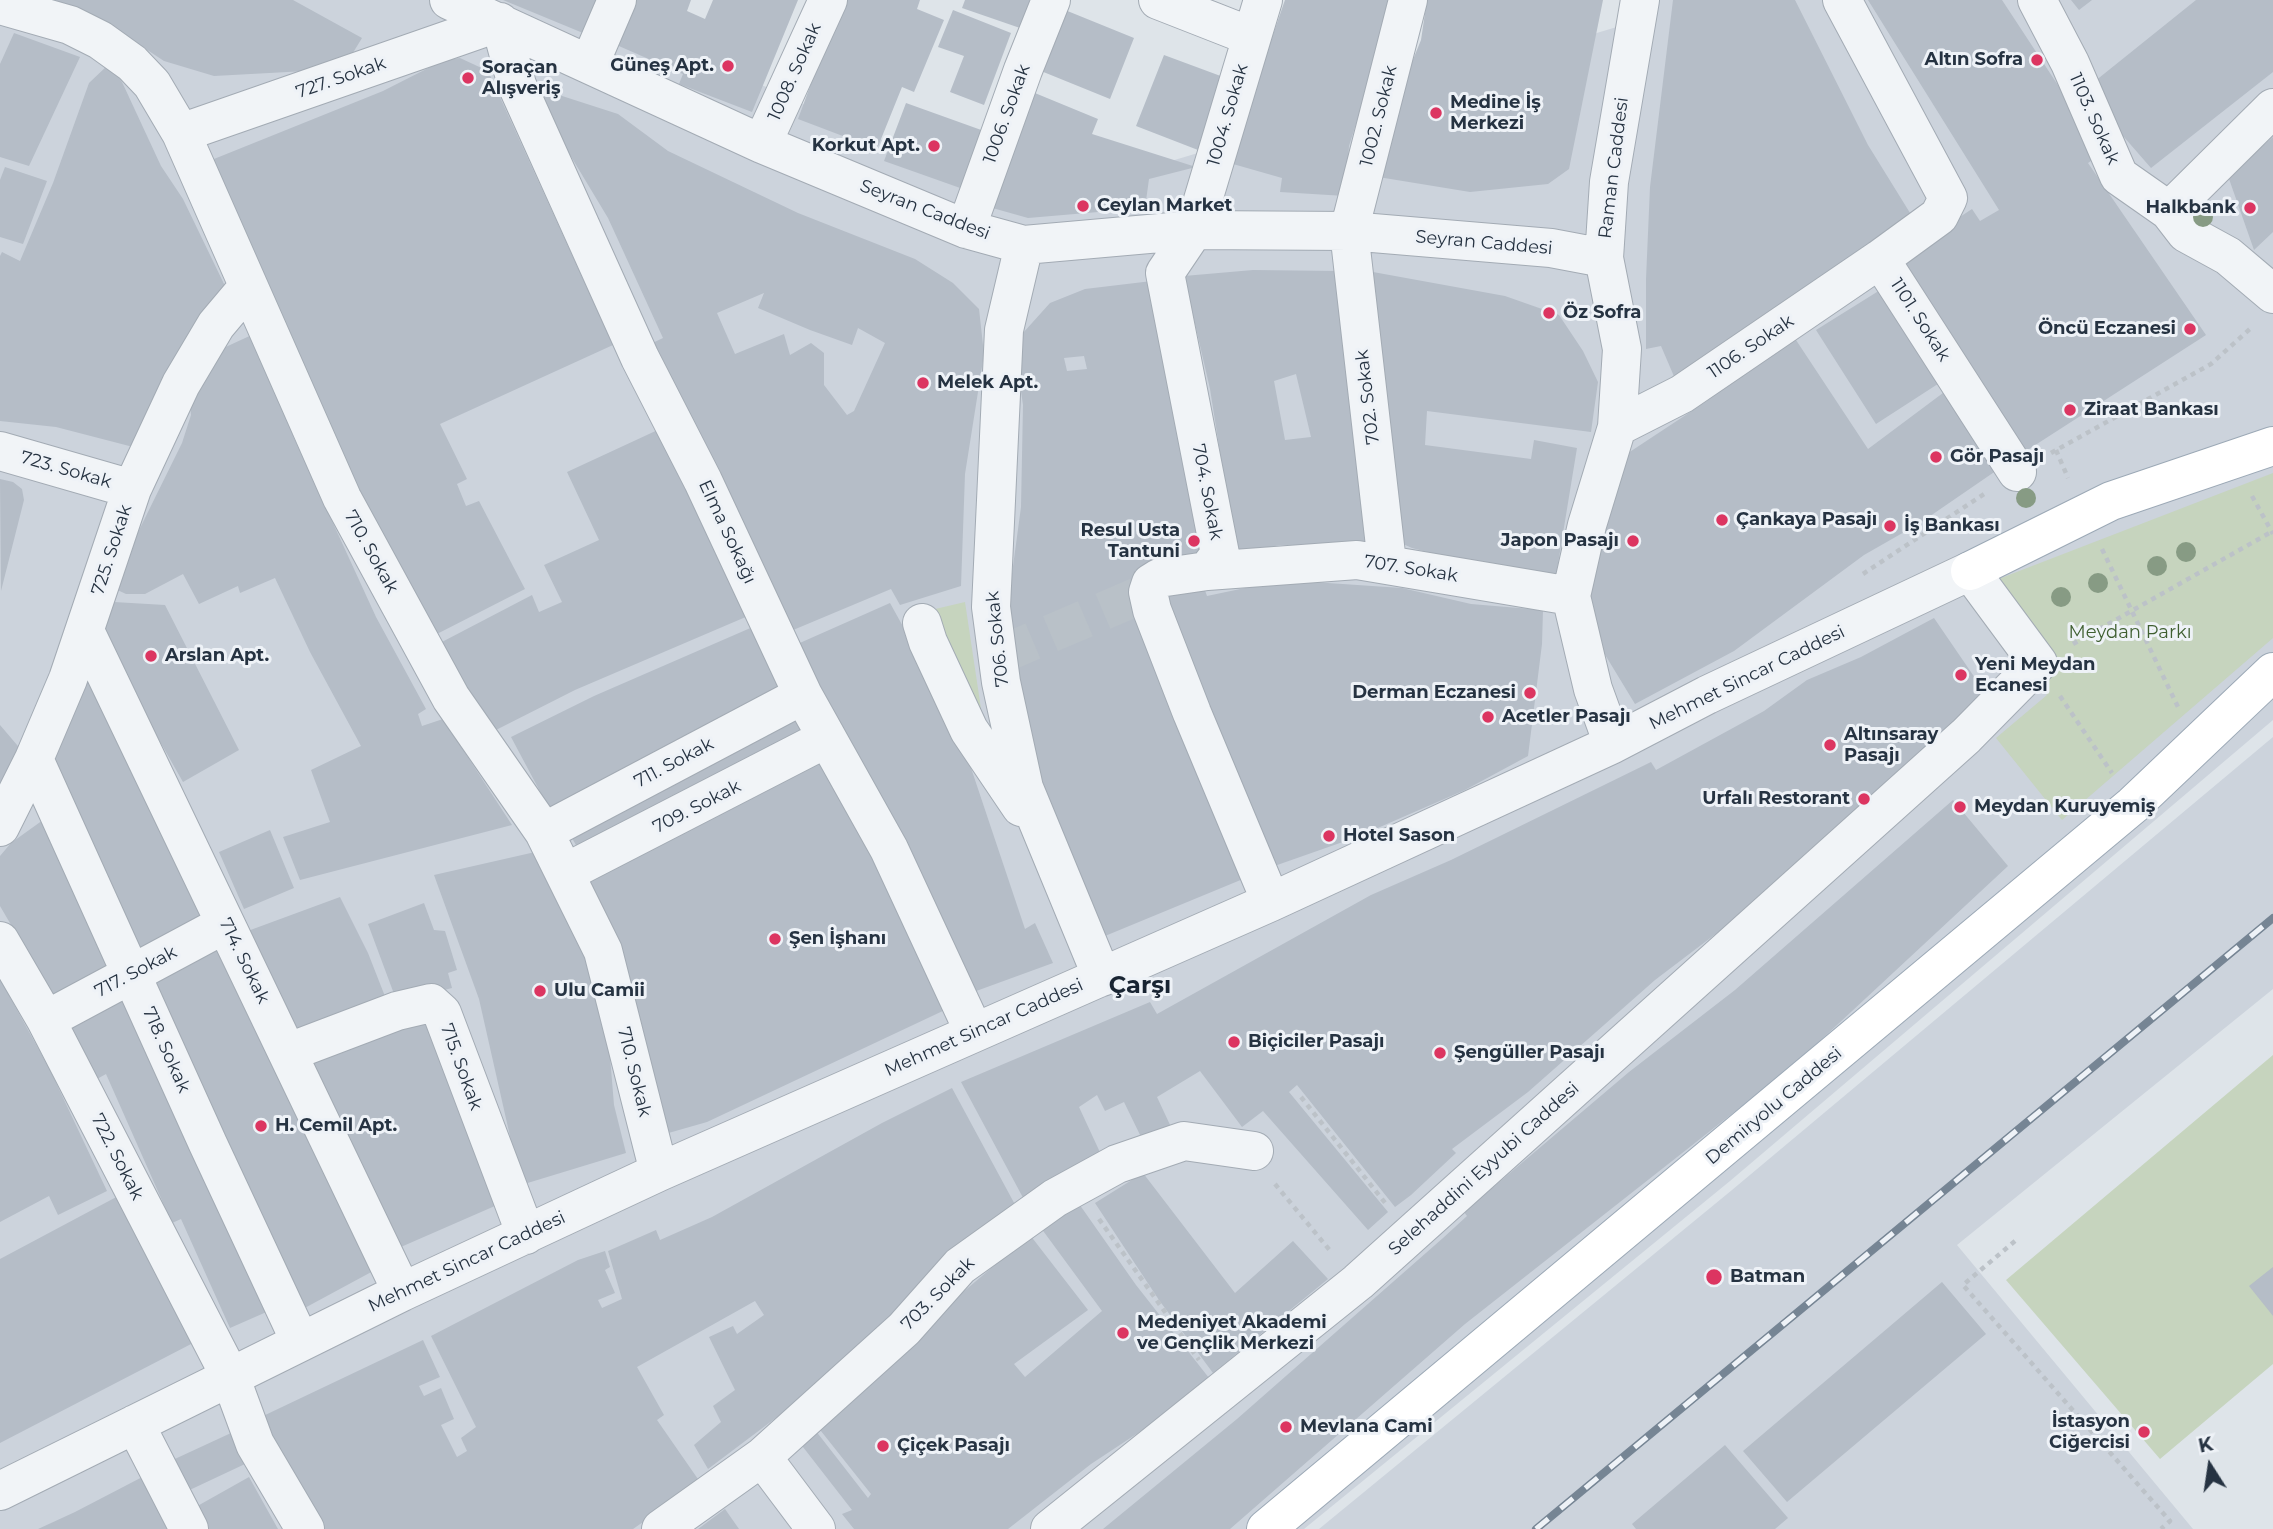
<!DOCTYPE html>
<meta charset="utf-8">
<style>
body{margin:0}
#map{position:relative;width:2273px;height:1529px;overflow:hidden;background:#dee4e9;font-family:Montserrat,sans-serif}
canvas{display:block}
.north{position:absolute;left:2175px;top:1431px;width:70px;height:70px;-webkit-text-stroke:5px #eef2f7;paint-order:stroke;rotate:348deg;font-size:19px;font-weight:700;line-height:28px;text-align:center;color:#263342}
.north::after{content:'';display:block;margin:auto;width:24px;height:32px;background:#263342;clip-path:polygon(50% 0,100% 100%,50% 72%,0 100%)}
</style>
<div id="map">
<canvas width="2273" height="1529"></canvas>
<div class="north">K</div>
</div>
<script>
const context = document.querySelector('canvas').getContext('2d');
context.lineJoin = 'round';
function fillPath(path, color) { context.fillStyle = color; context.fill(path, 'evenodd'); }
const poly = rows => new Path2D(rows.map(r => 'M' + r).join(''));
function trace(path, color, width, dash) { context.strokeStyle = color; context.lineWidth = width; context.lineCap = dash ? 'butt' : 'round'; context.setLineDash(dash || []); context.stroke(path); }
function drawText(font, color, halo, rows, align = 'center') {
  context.font = font + ' Montserrat,sans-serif'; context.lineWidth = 6; context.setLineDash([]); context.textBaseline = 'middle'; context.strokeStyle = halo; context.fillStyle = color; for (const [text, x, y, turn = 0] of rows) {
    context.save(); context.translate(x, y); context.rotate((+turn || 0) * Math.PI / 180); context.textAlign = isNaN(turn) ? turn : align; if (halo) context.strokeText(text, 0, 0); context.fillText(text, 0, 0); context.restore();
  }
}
fillPath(poly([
 [0,0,557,0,663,40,1025,205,1630,23,1637,0,2273,0,2273,720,1730,1181,1304,1529,0,1529],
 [2273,737,2273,989,1957,1245,2193,1529,1319,1529,1732,1190]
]), '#ccd3dc');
fillPath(poly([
 [2273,473,2273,638,2062,820,1996,738,2047,695,1970,590],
 [965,602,983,722,931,610],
 [2273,1055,2273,1364,2160,1459,2006,1280]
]), '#c6d4be');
fillPath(poly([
 [55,0,293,0,362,38,343,69,214,76,164,61,111,26],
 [503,0,596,0,583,33],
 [630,0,691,0,687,11,705,19,713,0,798,0,752,112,679,84,683,74,612,43],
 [842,0,920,0,917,9,944,20,914,92,902,87,877,149,798,119],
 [965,0,1030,0,1020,28,962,8],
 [1285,0,1395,0,1349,146,1345,196,1280,192,1282,178,1233,164,1243,121],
 [1427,0,1603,0,1569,169,1548,184,1470,192,1366,175,1421,40],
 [1673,0,1795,0,1868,145,1915,221,1676,381,1661,346,1646,349,1646,279,1650,187],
 [1868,0,2002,0,2069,102,2196,0,2273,0,2273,72,2151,168,2124,137,2088,163,2206,335,2026,451,1899,257,1972,209,1980,221,1999,210],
 [2071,0,2092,0,2079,10],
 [953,10,1011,33,984,105,950,92,964,56,938,47],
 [1065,10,1134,38,1110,99,1041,71],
 [14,33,80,57,29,166,0,157,0,64],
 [1164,55,1226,78,1198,150,1136,126],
 [460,58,488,71,613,345,440,424,467,479,457,484,466,506,479,501,525,589,433,636,387,557,209,161,383,91,444,60],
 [108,65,122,82,161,166,183,199,225,286,137,448,56,427,0,421,0,256,2,252,20,261,53,183,89,83],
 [528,85,618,114,668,151,798,213,915,259,953,283,979,309,984,354,965,474,961,586,900,605,891,589,786,633,644,347,663,338,608,218],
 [764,293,758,308,810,330,852,345,858,328,885,343,854,411,847,415,824,385,824,353,811,343,790,355,784,334,735,354,717,313],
 [1030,91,1098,119,1092,134,1196,167,1149,179,1145,208,1028,218,989,207],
 [906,103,984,131,963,189,884,161],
 [2273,137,2273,232,2254,250,2228,176],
 [5,167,47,181,23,244,0,237,0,180],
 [1253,270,1339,271,1380,544,1280,545,1228,555,1223,471,1210,389,1184,276],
 [1296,374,1311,437,1285,440,1274,381],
 [1362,270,1505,296,1559,315,1583,351,1598,382,1591,432,1427,411,1425,445,1531,459,1534,440,1577,448,1555,582,1513,575,1412,548,1392,539],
 [1152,281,1210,555,1148,570,1135,570,1243,879,1105,936,1055,821,1025,725,1009,596,1021,507,1023,405,1014,343,1050,303,1085,289],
 [1084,356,1087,369,1067,371,1064,358],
 [1885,287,1944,380,1876,424,1816,330],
 [256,333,294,438,376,617,426,709,418,714,422,726,443,719,512,825,300,880,283,837,330,822,311,770,361,746,310,652,275,578,240,593,238,586,199,604,183,574,145,594,126,594,111,587,182,443,191,415,190,404,217,351],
 [1794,337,1868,449,1951,387,2003,466,1920,523,1864,555,1734,651,1635,704,1584,620,1616,461,1707,401],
 [662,428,748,616,575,690,492,732,440,643,532,595,539,612,562,602,544,565,599,540,567,472],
 [0,479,13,482,22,489,24,500,1,591],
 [1283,580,1402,588,1471,604,1543,610,1542,644,1528,756,1465,790,1357,837,1263,870,1164,593,1202,582,1207,596],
 [114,602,165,605,239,750,183,782,101,638],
 [890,603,926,668,970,765,1025,929,1035,923,1053,963,968,994,793,646],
 [1934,618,1988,697,1855,815,1806,853,1759,901,1655,980,1528,1092,1452,1149,1456,1153,1411,1195,1395,1207,1297,1085,1289,1092,1388,1212,1368,1230,1263,1111,1242,1127,1200,1071,1157,1097,1171,1127,1143,1141,1124,1102,1105,1111,1097,1095,1079,1107,1104,1161,1028,1207,961,1082,1150,1002,1157,1014,1371,895,1451,860,1651,762,1656,770,1764,711,1807,680,1861,657],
 [755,626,789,692,552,814,511,737,594,696],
 [85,672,210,923,138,961,48,754],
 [801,708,818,738,583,857,566,828],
 [0,725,23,752,0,791],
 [822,753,947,1009,707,1122,665,1134,583,877],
 [1953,800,2008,866,1794,1065,1465,1324,1230,1529,1103,1529,1237,1419,1443,1238,1467,1216,1464,1212,1629,1072,1735,990],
 [50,815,121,965,55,1000,0,906,0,856,11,843],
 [270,830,294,888,244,909,219,852],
 [544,850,604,983,614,1105,626,1153,521,1185,479,999,434,875],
 [340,897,368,953,388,1004,294,1040,245,932],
 [424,903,434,930,445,931,457,970,448,973,452,988,397,1002,368,924],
 [218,941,375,1270,301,1310,146,980],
 [0,979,50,1070,107,1191,58,1215,49,1196,0,1222],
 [130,990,271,1310,230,1328,181,1219,172,1223,106,1074,88,1084,59,1025],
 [429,1013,504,1202,394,1250,309,1055],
 [952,1088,1019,1212,781,1414,708,1469,694,1445,721,1422,713,1406,735,1390,709,1337,733,1326,737,1334,764,1315,755,1301,637,1367,664,1415,657,1420,700,1482,633,1529,323,1529,261,1417,423,1340,440,1377,419,1386,424,1396,441,1388,454,1419,441,1425,457,1457,467,1451,461,1438,476,1427,431,1336,578,1260,605,1251,610,1267,605,1270,615,1293,598,1300,602,1308,622,1299,608,1251,656,1230,660,1240,712,1217,882,1123],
 [1143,1173,1235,1293,1293,1241,1328,1279,1213,1373,1159,1300,1095,1203],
 [122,1194,193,1343,0,1443,0,1259],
 [1077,1201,1136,1285,1209,1378,1147,1427,1091,1464,1008,1529,854,1529,842,1514,852,1510,796,1438,812,1426,868,1498,871,1494,817,1426,955,1299,1030,1235,1088,1310,1014,1364,1025,1377,1102,1311,1041,1228],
 [2273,1267,2273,1316,2249,1286],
 [1942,1282,1986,1334,1787,1502,1743,1451],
 [231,1433,245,1464,179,1495,164,1464],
 [1725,1445,1788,1518,1775,1529,1636,1529,1632,1524],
 [150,1473,178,1529,38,1529,75,1512],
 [249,1477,278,1529,194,1529,185,1513],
 [725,1509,739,1529,698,1529]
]), '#b5bdc7');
trace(poly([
 [998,656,1148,592]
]), '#b9c1c8', 38, [38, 19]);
const minor = poly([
 [449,0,762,144,966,229,1024,245,1194,230,1349,231,1551,248,1604,258],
 [1158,0,1250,36],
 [1263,0,1194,230,1165,273,1220,554,1207,571,1159,578,1151,583,1148,592,1152,610,1192,713,1271,902],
 [1842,0,1948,198,1939,216,1880,259,2017,472],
 [2037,0,2070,63,2119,176,2169,211,2186,233,2228,256,2273,294],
 [0,5,70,25,100,40,132,63,152,84,181,133,342,498,451,698,544,832,603,951,659,1172],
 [590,63,617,0],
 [181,133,500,22,517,85,640,358,703,481,803,695,889,849,974,1032],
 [762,144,828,0],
 [2169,211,2273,108],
 [966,229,1023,70,1051,0],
 [1024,245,1004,330,991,607,1001,682,1024,788,1102,977],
 [1617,427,1682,394,1880,259],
 [0,451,132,489],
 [1387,563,1349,231,1408,0],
 [1207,571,1357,560,1571,596],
 [922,623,928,642,969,730,1021,807],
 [85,631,402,1292],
 [1613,744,1593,689,1571,596,1587,525,1617,427,1622,349,1604,258,1609,182,1640,0],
 [34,759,208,1144,300,1341],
 [0,827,34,759,68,679,132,489,181,384,216,325,248,287],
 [544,832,803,695],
 [565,873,827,738],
 [0,941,46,1020,230,1376,255,1444,305,1529],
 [46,1020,225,924],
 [289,1052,397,1011,431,1003,442,1013,526,1235],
 [135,1424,189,1529],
 [762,1457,816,1529],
 [0,1491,402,1292,659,1172,1271,902,1613,744,1707,695,1970,571,2038,663,1966,736,1358,1282,1050,1529],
 [661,1529,762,1457,904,1329,960,1266,1055,1198,1117,1164,1184,1141,1254,1151]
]);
const major = poly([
 [1970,571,2111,501,2273,446],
 [1266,1529,2133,805,2273,672]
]);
trace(minor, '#a3abb4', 40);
trace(major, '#9ca9b6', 40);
trace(poly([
 [2056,450,2068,478],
 [2051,453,2211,364,2251,328],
 [2252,496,2273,534],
 [2102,549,2179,709],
 [1863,574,1984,494],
 [2073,644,2273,531],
 [2060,696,2112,773],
 [1301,1097,1386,1204],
 [1275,1184,1332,1253],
 [1099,1219,1199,1360],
 [2015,1241,1963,1285,2170,1521,2161,1529]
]), '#bcc2c8', 4.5, [5, 5]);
trace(minor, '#f1f4f7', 38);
trace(major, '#fff', 38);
const rail = poly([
 [1536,1529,2273,918]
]);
trace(rail, '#768594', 8);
trace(rail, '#eef2f7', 5, [16]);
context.fillStyle = '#879b84';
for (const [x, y] of [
 [2203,217],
 [2026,498],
 [2186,552],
 [2157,566],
 [2098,583],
 [2061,597]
]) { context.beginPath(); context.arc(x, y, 10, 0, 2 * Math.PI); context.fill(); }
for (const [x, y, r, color] of [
 [2037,60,7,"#dc3561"],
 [728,66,7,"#dc3561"],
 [468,78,7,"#dc3561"],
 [1436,113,7,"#dc3561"],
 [934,146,7,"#dc3561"],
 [1083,206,7,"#dc3561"],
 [2250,208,7,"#dc3561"],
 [1549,313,7,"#dc3561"],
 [2190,329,7,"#dc3561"],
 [923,383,7,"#dc3561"],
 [2070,410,7,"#dc3561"],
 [1936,457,7,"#dc3561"],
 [1722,520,7,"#dc3561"],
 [1890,526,7,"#dc3561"],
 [1194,541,7,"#dc3561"],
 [1633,541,7,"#dc3561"],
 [151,656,7,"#dc3561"],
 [1961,675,7,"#dc3561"],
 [1530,693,7,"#dc3561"],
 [1488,717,7,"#dc3561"],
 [1830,745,7,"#dc3561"],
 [1864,799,7,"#dc3561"],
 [1960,807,7,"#dc3561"],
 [1329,836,7,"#dc3561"],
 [775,939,7,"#dc3561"],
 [540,991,7,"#dc3561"],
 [1234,1042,7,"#dc3561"],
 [1440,1053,7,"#dc3561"],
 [261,1126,7,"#dc3561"],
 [1714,1277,9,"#dc3561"],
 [1123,1333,7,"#dc3561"],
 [1286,1427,7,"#dc3561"],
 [2144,1432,7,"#dc3561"],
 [883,1446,7,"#dc3561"]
]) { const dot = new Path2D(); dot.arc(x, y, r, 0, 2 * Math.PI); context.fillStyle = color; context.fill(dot); trace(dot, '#eef2f7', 2.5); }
drawText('bold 18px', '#263342', '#eef2f7', [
 ["Altın Sofra",2023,60,"right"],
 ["Güneş Apt.",714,66,"right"],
 ["Soraçan",482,68],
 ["Alışveriş",482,89],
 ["Medine İş",1450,103],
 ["Merkezi",1450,124],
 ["Korkut Apt.",920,146,"right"],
 ["Ceylan Market",1097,206],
 ["Halkbank",2236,208,"right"],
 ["Öz Sofra",1563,313],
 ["Öncü Eczanesi",2176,329,"right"],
 ["Melek Apt.",937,383],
 ["Ziraat Bankası",2084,410],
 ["Gör Pasajı",1950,457],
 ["Çankaya Pasajı",1736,520],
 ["İş Bankası",1904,526],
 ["Resul Usta",1180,531,"right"],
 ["Tantuni",1180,552,"right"],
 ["Japon Pasajı",1619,541,"right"],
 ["Arslan Apt.",165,656],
 ["Yeni Meydan",1975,665],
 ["Ecanesi",1975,686],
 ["Derman Eczanesi",1516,693,"right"],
 ["Acetler Pasajı",1502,717],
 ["Altınsaray",1844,735],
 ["Pasajı",1844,756],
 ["Urfalı Restorant",1850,799,"right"],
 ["Meydan Kuruyemiş",1974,807],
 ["Hotel Sason",1343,836],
 ["Şen İşhanı",789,939],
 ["Ulu Camii",554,991],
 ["Biçiciler Pasajı",1248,1042],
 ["Şengüller Pasajı",1454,1053],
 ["H. Cemil Apt.",275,1126],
 ["Batman",1730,1277],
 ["Medeniyet Akademi",1137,1323],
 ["ve Gençlik Merkezi",1137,1344],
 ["İstasyon",2130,1422,"right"],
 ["Ciğercisi",2130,1443,"right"],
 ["Mevlana Cami",1300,1427],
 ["Çiçek Pasajı",897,1446]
], 'left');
drawText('18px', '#263342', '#eef2f7', [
 ["1008. Sokak",795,72,-66],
 ["727. Sokak",341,78,-19],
 ["1006. Sokak",1007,114,-70],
 ["1004. Sokak",1228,115,-74],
 ["1002. Sokak",1379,116,-76],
 ["1103. Sokak",2094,119,66],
 ["Raman Caddesi",1614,168,-83],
 ["Seyran Caddesi",925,210,21],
 ["Seyran Caddesi",1484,243,5],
 ["1101. Sokak",1920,320,57],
 ["1106. Sokak",1751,347,-34],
 ["702. Sokak",1368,397,-97],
 ["723. Sokak",66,470,16],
 ["704. Sokak",1207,492,79],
 ["Elma Sokağı",727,532,65],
 ["725. Sokak",112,550,-72],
 ["710. Sokak",371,552,61],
 ["707. Sokak",1411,569,9],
 ["706. Sokak",998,639,-96],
 ["Mehmet Sincar Caddesi",1747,678,-26],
 ["711. Sokak",674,763,-28],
 ["709. Sokak",697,807,-27],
 ["714. Sokak",244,961,64],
 ["717. Sokak",136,972,-28],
 ["Mehmet Sincar Caddesi",984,1028,-24],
 ["718. Sokak",166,1050,66],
 ["715. Sokak",461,1067,70],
 ["710. Sokak",634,1072,76],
 ["Demiryolu Caddesi",1774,1106,-40],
 ["722. Sokak",117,1157,63],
 ["Selehaddini Eyyubi Caddesi",1484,1169,-42],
 ["Mehmet Sincar Caddesi",467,1262,-25],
 ["703. Sokak",938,1294,-45]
]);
drawText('18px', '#3f5f31', '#eef2f7', [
 ["Meydan Parkı",2130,633]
]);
drawText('bold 24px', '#182432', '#eef2f7', [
 ["Çarşı",1140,986]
]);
</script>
